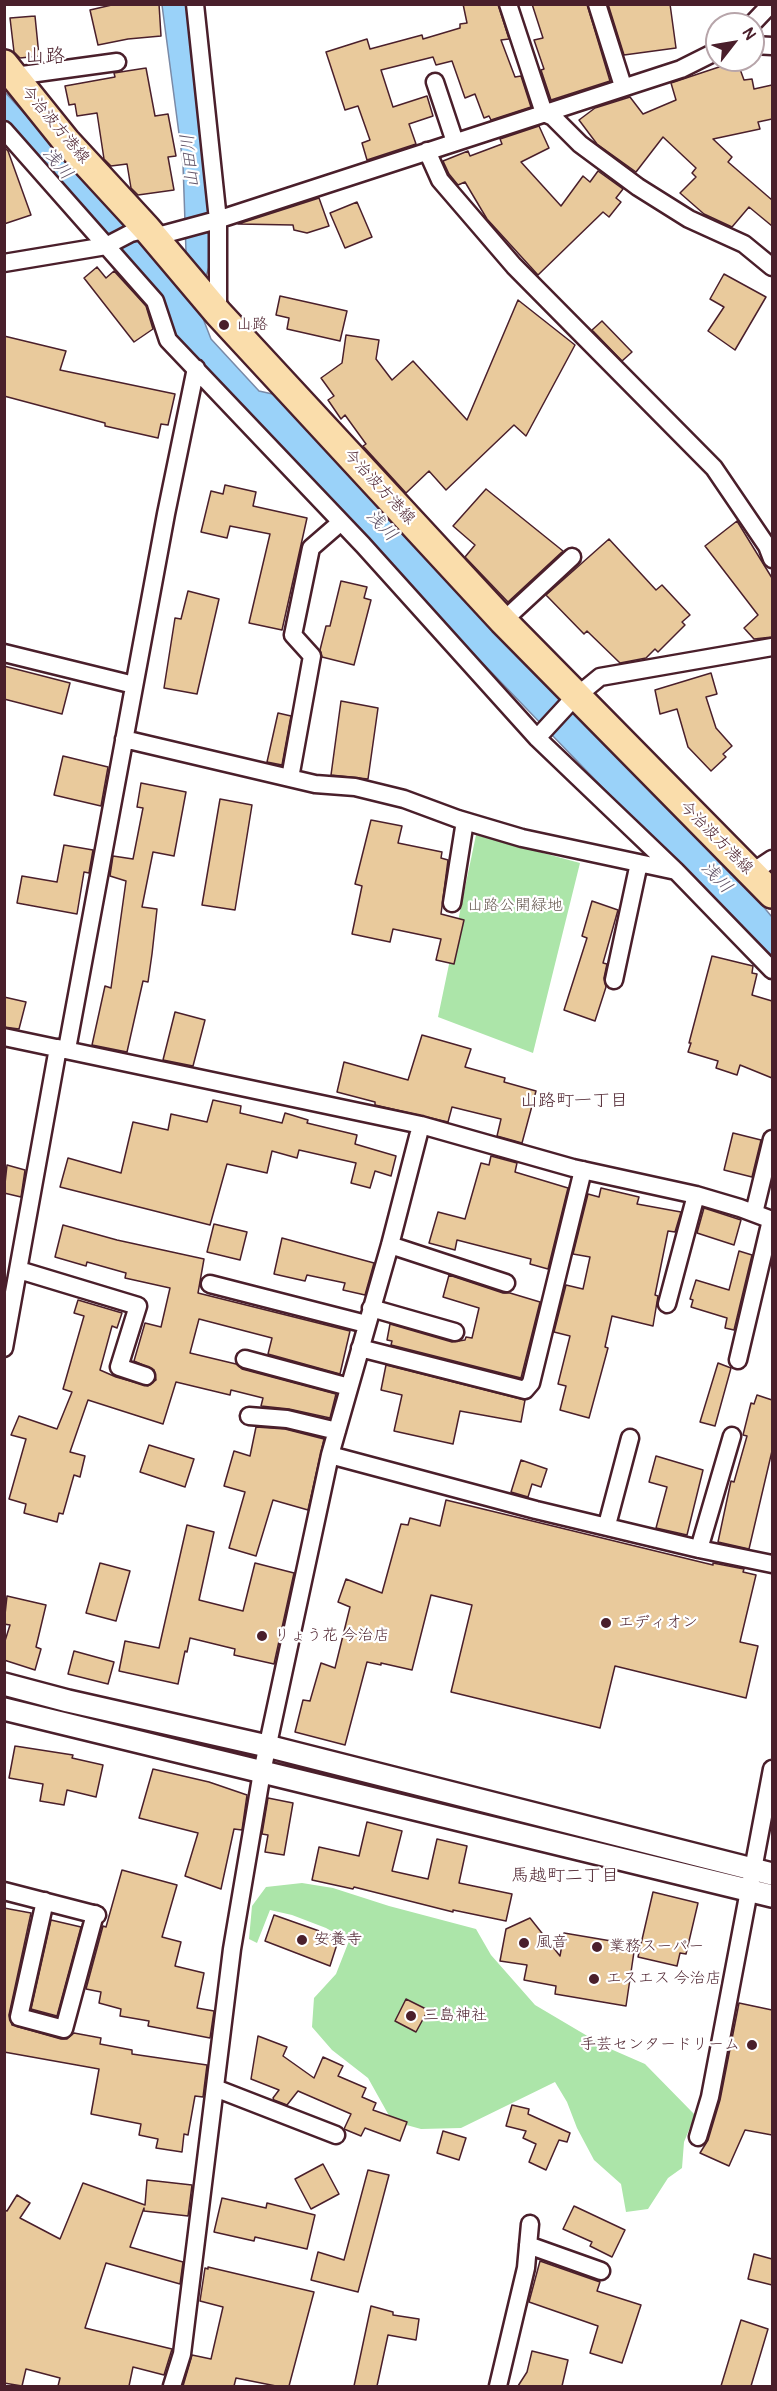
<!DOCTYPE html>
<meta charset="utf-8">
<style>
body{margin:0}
#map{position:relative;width:777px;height:2391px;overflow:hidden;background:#fff;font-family:Pangolin,sans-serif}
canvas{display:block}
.frame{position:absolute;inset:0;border:6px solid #4a1f2b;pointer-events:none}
.north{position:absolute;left:705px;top:12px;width:60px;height:60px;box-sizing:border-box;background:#fff;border:2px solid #b7a5aa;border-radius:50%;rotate:59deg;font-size:16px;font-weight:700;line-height:24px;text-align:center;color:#4a1f2b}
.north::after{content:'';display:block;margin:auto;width:21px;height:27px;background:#4a1f2b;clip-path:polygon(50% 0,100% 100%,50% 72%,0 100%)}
</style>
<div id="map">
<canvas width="777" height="2391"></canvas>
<div class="frame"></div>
<div class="north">N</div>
</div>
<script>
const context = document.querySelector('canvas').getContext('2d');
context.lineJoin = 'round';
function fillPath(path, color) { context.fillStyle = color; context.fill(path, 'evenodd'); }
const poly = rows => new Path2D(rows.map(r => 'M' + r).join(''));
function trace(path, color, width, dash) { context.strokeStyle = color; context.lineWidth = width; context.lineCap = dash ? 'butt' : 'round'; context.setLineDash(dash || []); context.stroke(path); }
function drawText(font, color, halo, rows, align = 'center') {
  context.font = font + ' Pangolin,"Klee One",sans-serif'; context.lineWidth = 4.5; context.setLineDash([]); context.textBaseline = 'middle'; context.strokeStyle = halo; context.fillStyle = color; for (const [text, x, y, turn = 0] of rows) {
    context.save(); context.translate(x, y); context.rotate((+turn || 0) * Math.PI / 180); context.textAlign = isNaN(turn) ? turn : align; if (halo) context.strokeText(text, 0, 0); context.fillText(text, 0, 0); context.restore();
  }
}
fillPath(poly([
 [476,835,580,863,533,1053,438,1017],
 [302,1883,333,1888,389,1906,476,1929,491,1955,535,2005,606,2047,645,2064,695,2115,684,2142,682,2168,668,2178,648,2209,626,2212,621,2184,594,2160,577,2128,567,2102,555,2082,461,2128,421,2129,392,2121,368,2078,332,2050,312,2027,314,1998,336,1974,349,1941,326,1928,292,1915,270,1910,257,1943,249,1939,252,1906,266,1887]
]), '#ace5a9');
const water = poly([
 [162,5,187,5,210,194,210,264,197,303,211,339,259,391,277,395,406,536,742,881,772,917,772,963,412,590,170,333,5,124,4,91,178,283,186,252,183,164,162,5]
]);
fillPath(water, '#9ad2f9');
trace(water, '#7a8aa7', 1.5);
const building = poly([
 [116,4,159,4,161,36,128,39,98,45,90,10,116,4],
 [463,4,498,4,509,39,501,40,515,77,521,76,531,107,491,120,489,116,484,118,475,94,465,98,452,61,436,65,433,57,381,70,393,107,427,96,433,116,409,124,416,144,367,160,362,143,370,140,358,106,345,110,326,52,367,39,370,49,422,35,423,39,460,28,460,24,467,23,463,4],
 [532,4,587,4,610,81,551,100,541,70,544,69,534,40,543,38,532,4],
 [608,4,670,4,676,48,624,55,608,4],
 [35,16,39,56,20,58,14,52,10,18,35,16],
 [737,61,744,80,752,79,754,89,772,85,772,119,758,122,760,129,713,139,732,157,728,162,772,200,772,226,749,207,732,227,704,214,680,193,696,177,692,173,696,168,663,137,636,172,597,144,579,120,595,108,630,97,643,114,676,100,671,83,737,61],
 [146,68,155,116,168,114,176,156,168,157,174,190,138,195,131,188,127,164,111,166,104,159,97,113,77,116,75,104,69,105,65,86,115,77,114,73,146,68],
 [539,126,549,148,521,162,561,206,583,176,590,182,598,171,623,189,616,198,621,202,609,217,603,212,538,275,487,219,465,182,458,185,449,174,443,161,468,151,470,156,502,144,500,139,539,126],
 [4,147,8,151,31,215,4,224,4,147],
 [319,198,329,226,307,233,294,230,293,225,238,224,319,198],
 [357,202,372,237,345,248,330,213,357,202],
 [97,267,106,278,114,271,146,306,153,329,134,342,84,278,97,267],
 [724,274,766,297,735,350,708,331,724,307,710,299,724,274],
 [280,296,347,311,340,341,287,329,289,318,276,315,280,296],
 [518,300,575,345,526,436,514,425,446,490,429,471,406,493,363,446,366,444,345,415,341,419,328,400,334,396,321,378,342,363,346,335,379,340,376,359,392,380,413,361,467,420,518,300],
 [602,321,632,352,622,361,592,330,602,321],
 [4,336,66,351,60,370,175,394,168,425,161,424,158,438,105,426,105,423,4,396,4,336],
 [225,485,256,492,253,506,307,518,282,630,249,623,270,534,230,526,227,538,201,532,211,491,223,494,225,485],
 [486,489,563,551,508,602,465,557,475,545,453,526,486,489],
 [737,521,772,578,772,637,754,639,744,628,758,615,705,546,737,521],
 [609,539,656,590,662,585,690,615,682,622,685,625,658,652,655,649,646,658,620,663,587,631,584,634,546,595,609,539],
 [341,581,367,587,364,598,371,600,354,665,322,657,320,650,326,626,330,626,341,581],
 [188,591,219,599,197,694,164,688,175,618,181,619,188,591],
 [4,666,70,683,62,714,4,699,4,666],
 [711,673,717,694,706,697,716,728,732,746,723,754,726,757,711,771,688,747,677,709,660,714,655,690,711,673],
 [341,701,378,708,368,779,331,775,341,701],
 [278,713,291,716,282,765,267,762,278,713],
 [63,756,108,767,101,806,54,795,63,756],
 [141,783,186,792,174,856,153,852,142,907,157,909,152,954,148,982,143,981,127,1052,92,1045,105,986,111,988,126,881,110,876,113,856,133,859,143,808,137,807,141,783],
 [220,799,252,805,235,910,202,905,220,799],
 [371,820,402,826,398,843,442,852,441,858,448,860,441,914,464,920,454,964,436,960,441,939,393,929,390,942,352,934,362,886,355,884,371,820],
 [64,845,93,850,89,873,84,872,77,914,17,903,22,876,57,882,64,845],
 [592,901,618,910,603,963,607,964,604,978,606,987,595,1021,564,1010,587,938,582,936,592,901],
 [712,956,753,966,752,973,757,974,752,995,772,1001,772,1078,740,1065,737,1075,716,1068,718,1061,688,1052,691,1043,689,1043,712,956],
 [4,997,26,1002,19,1029,4,1027,4,997],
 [175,1012,205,1020,193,1066,163,1060,175,1012],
 [422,1035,471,1049,465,1067,505,1078,504,1082,536,1091,522,1143,497,1136,501,1119,452,1107,448,1122,375,1105,375,1102,337,1092,344,1062,408,1080,422,1035],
 [213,1100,241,1106,240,1113,282,1123,285,1113,308,1120,307,1123,357,1135,355,1144,396,1156,391,1176,375,1171,370,1188,351,1183,356,1163,299,1150,297,1158,272,1151,267,1173,227,1164,210,1225,60,1187,68,1158,121,1173,133,1122,168,1130,171,1114,207,1122,213,1100],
 [733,1133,761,1140,752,1177,724,1170,733,1133],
 [491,1156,517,1163,515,1172,568,1188,548,1269,530,1264,531,1259,457,1240,455,1250,429,1243,438,1212,465,1219,481,1163,489,1165,491,1156],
 [7,1165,25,1170,21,1197,4,1193,7,1165],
 [601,1188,639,1197,637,1204,681,1212,675,1232,668,1231,655,1295,658,1296,653,1326,612,1316,605,1347,608,1348,589,1418,560,1410,566,1386,558,1384,570,1336,554,1332,566,1285,583,1289,590,1257,573,1254,588,1194,599,1197,601,1188],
 [704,1208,741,1220,734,1245,697,1233,704,1208],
 [214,1224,247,1232,240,1260,207,1252,214,1224],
 [63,1225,117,1240,204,1259,198,1293,350,1331,340,1374,268,1354,272,1338,199,1319,190,1353,236,1364,242,1369,336,1394,330,1418,289,1409,261,1406,263,1398,231,1390,230,1395,176,1382,163,1424,88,1400,70,1452,85,1456,80,1477,74,1475,63,1514,59,1513,57,1522,24,1513,26,1504,9,1499,26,1439,11,1435,19,1416,57,1429,72,1392,63,1389,84,1316,74,1313,78,1300,122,1313,117,1328,112,1326,100,1370,116,1377,148,1386,156,1380,154,1370,134,1361,145,1323,161,1327,170,1288,125,1278,126,1273,87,1262,86,1266,55,1257,63,1225],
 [282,1238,374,1263,365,1295,343,1290,345,1283,307,1275,305,1281,274,1274,282,1238],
 [739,1251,752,1255,734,1330,725,1328,727,1318,691,1307,693,1300,690,1299,696,1280,729,1290,739,1251],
 [449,1275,503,1293,510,1293,540,1302,521,1378,391,1345,392,1341,387,1340,390,1324,452,1342,465,1340,466,1337,472,1338,479,1308,443,1297,449,1275],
 [718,1363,731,1368,715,1426,700,1422,718,1363],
 [386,1365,525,1400,521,1422,460,1411,453,1444,394,1431,402,1395,381,1390,386,1365],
 [757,1395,772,1400,772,1451,749,1549,718,1542,731,1481,734,1482,747,1436,743,1435,751,1403,754,1404,757,1395],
 [256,1427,285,1429,324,1439,308,1510,273,1500,256,1556,229,1548,245,1492,224,1486,234,1451,250,1456,256,1427],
 [149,1445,194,1459,185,1487,140,1472,149,1445],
 [656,1456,703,1470,687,1535,656,1528,667,1487,649,1482,656,1456],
 [521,1460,547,1469,541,1487,532,1484,528,1497,511,1492,521,1460],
 [446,1500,713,1565,713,1563,744,1569,743,1572,756,1575,740,1642,758,1646,746,1698,615,1666,600,1728,451,1692,472,1605,431,1595,412,1670,381,1663,381,1665,367,1662,345,1745,295,1732,303,1700,310,1701,321,1663,335,1668,350,1607,338,1602,346,1579,382,1593,401,1524,408,1525,410,1518,440,1526,446,1500],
 [187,1525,214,1532,199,1600,243,1611,255,1563,294,1573,274,1664,234,1655,235,1649,190,1638,187,1652,185,1651,178,1684,119,1671,125,1641,159,1648,187,1525],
 [100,1563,130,1571,116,1621,86,1613,100,1563],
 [7,1596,46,1605,36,1647,41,1649,35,1670,4,1660,4,1644,10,1625,4,1624,7,1596],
 [74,1651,114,1662,108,1684,68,1674,74,1651],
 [15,1746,73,1755,72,1758,103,1765,96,1797,67,1790,64,1805,40,1801,43,1784,9,1778,15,1746],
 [153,1769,209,1782,247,1795,242,1830,234,1829,221,1889,185,1876,198,1833,139,1818,153,1769],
 [268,1798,293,1803,284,1855,265,1852,268,1835,262,1834,268,1798],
 [367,1822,402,1831,392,1871,428,1879,437,1839,467,1846,459,1883,512,1894,506,1921,453,1910,453,1912,354,1887,353,1889,312,1880,319,1847,359,1856,367,1822],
 [122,1870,177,1885,162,1937,181,1942,175,1966,204,1973,197,2008,214,2011,210,2038,148,2026,149,2021,120,2016,121,2009,99,2003,101,1992,86,1989,103,1926,106,1927,122,1870],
 [653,1892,698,1903,686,1954,680,1953,677,1966,638,1957,653,1892],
 [4,1908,31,1913,9,2015,12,2025,61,2039,67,2039,74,2033,101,2038,100,2044,132,2050,132,2054,207,2065,203,2097,195,2096,188,2135,184,2134,182,2152,156,2148,158,2139,139,2135,141,2124,91,2114,99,2069,4,2052,4,1908],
 [274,1915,339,1938,330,1966,265,1941,274,1915],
 [530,1918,560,1956,564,1933,635,1945,626,2006,555,1994,556,1986,524,1980,527,1965,500,1961,506,1929,530,1918],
 [51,1920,81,1927,57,2016,31,2009,51,1920],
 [406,1999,428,2010,416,2032,395,2021,406,1999],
 [739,2003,772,2010,772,2135,745,2130,729,2166,700,2153,708,2140,720,2100,739,2003],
 [258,2036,287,2047,283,2056,314,2078,323,2057,343,2066,338,2076,366,2088,362,2097,376,2103,373,2110,407,2122,400,2141,365,2128,361,2136,344,2129,351,2114,298,2091,287,2105,274,2100,273,2098,279,2090,251,2079,258,2036],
 [512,2105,529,2109,528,2114,570,2133,567,2142,559,2140,546,2170,529,2162,536,2144,523,2138,526,2131,506,2126,512,2105],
 [443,2131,466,2138,459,2160,437,2153,443,2131],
 [323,2164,339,2194,311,2209,295,2179,323,2164],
 [368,2170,389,2175,358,2292,311,2280,318,2252,344,2260,368,2170],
 [147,2180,192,2185,188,2216,144,2211,144,2208,130,2247,183,2262,180,2284,106,2263,85,2328,172,2349,164,2375,133,2367,129,2386,58,2386,60,2378,26,2369,22,2386,4,2383,4,2210,7,2211,17,2195,30,2203,20,2218,60,2239,83,2183,145,2205,147,2180],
 [222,2198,266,2208,267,2203,315,2215,307,2249,255,2237,254,2241,214,2232,222,2198],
 [574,2206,625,2230,612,2257,590,2246,592,2242,563,2229,574,2206],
 [754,2254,772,2259,772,2285,748,2279,754,2254],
 [540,2261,600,2282,597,2291,641,2305,622,2363,590,2353,598,2326,529,2302,540,2261],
 [208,2267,314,2292,289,2386,276,2386,236,2378,234,2386,183,2386,192,2355,211,2359,223,2307,200,2301,205,2268,208,2269,208,2267],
 [371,2306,393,2312,393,2315,419,2319,416,2340,388,2335,377,2386,354,2386,371,2306],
 [741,2320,768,2329,751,2386,721,2386,741,2320],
 [532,2351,568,2360,562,2386,518,2386,527,2372,532,2351]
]);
fillPath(building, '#e9ca9c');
trace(building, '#4a1f2b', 1.5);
const minor = poly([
 [195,4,218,220,218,313],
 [508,4,544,113,553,117,580,144,638,187,689,219,744,244,772,267],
 [597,4,623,86],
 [752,24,771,4],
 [753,45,772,46],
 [15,76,117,62],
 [435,82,455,142],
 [4,130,155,301,168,340,363,545,537,738,676,871,772,970],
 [427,151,440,180,514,266,714,468,767,546,772,559],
 [154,237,217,220,681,69,717,51],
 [4,263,106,246,131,233,147,229],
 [503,621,572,557],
 [4,653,134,685],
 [537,738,572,700,600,677,772,647],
 [124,739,315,784,355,787,404,799,458,819,522,838,676,871],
 [290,778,312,656,293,635,311,548,341,522],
 [751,873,772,859],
 [452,903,465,821],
 [614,980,639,863],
 [4,1037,421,1125,573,1168,696,1195,740,1208,772,1220],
 [67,1049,166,514,196,368],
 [754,1213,772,1139],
 [390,1245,506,1283],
 [19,1270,138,1306,119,1367,146,1376],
 [210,1284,366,1324],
 [667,1304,696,1195],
 [371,1308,455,1332],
 [4,1348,58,1048],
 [360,1348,525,1390,531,1383,583,1170],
 [245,1359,349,1387],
 [738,1360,771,1220],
 [249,1416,287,1419,337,1431],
 [330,1455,536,1510,699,1549,772,1564],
 [607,1525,630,1438],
 [699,1549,732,1436],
 [4,1891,97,1915],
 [45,1901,19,2017,64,2029,95,1914],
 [215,2088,336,2135],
 [698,2137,710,2097,772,1769],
 [528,2245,601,2271],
 [172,2386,182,2354,232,1949,262,1772,330,1455,390,1245,421,1125],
 [498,2386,526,2268,530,2224]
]);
const tertiary = poly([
 [4,1684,68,1701,267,1746,772,1874],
 [4,1709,772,1896]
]);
const primary = poly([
 [4,64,66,141,147,229,218,313,503,621,772,894]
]);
trace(minor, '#4a1f2b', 21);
trace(tertiary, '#4a1f2b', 26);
trace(primary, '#4a1f2b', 32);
trace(minor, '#fff', 16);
trace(tertiary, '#fff', 21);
trace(primary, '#faddab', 27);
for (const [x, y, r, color] of [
 [224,325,6,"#4a1f2b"],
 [606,1623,6,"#4a1f2b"],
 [262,1636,6,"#4a1f2b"],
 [302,1940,6,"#4a1f2b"],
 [524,1943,6,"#4a1f2b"],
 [597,1947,6,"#4a1f2b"],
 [594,1979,6,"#4a1f2b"],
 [411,2016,6,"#4a1f2b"],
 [752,2045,6,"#4a1f2b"]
]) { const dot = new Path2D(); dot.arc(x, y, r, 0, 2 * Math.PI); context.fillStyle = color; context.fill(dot); trace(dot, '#fff', 2); }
drawText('16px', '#4a1f2b', '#fff', [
 ["今治波方港線",55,125,50],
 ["今治波方港線",379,487,47],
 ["今治波方港線",716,838,45]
]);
drawText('16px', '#4a1f2b', '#fff', [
 ["山路",236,325],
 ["エディオン",618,1623],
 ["りょう花 今治店",274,1636],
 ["安養寺",314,1940],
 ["風音",536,1943],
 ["業務スーパー",609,1947],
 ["エスエス 今治店",606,1979],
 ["三島神社",423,2016],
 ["手芸センタードリーム",740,2045,"right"]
], 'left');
drawText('16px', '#675a51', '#fff', [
 ["山路公開緑地",515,906]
]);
drawText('italic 18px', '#625569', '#fff', [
 ["山田川",191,161,-96],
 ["浅川",57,164,50],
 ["浅川",381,526,46],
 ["浅川",716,878,46]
]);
drawText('18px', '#4a1f2b', '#fff', [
 ["山路町一丁目",574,1101],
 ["馬越町二丁目",565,1876]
]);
drawText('20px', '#4a1f2b', '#fff', [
 ["山路",45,57]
]);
</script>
